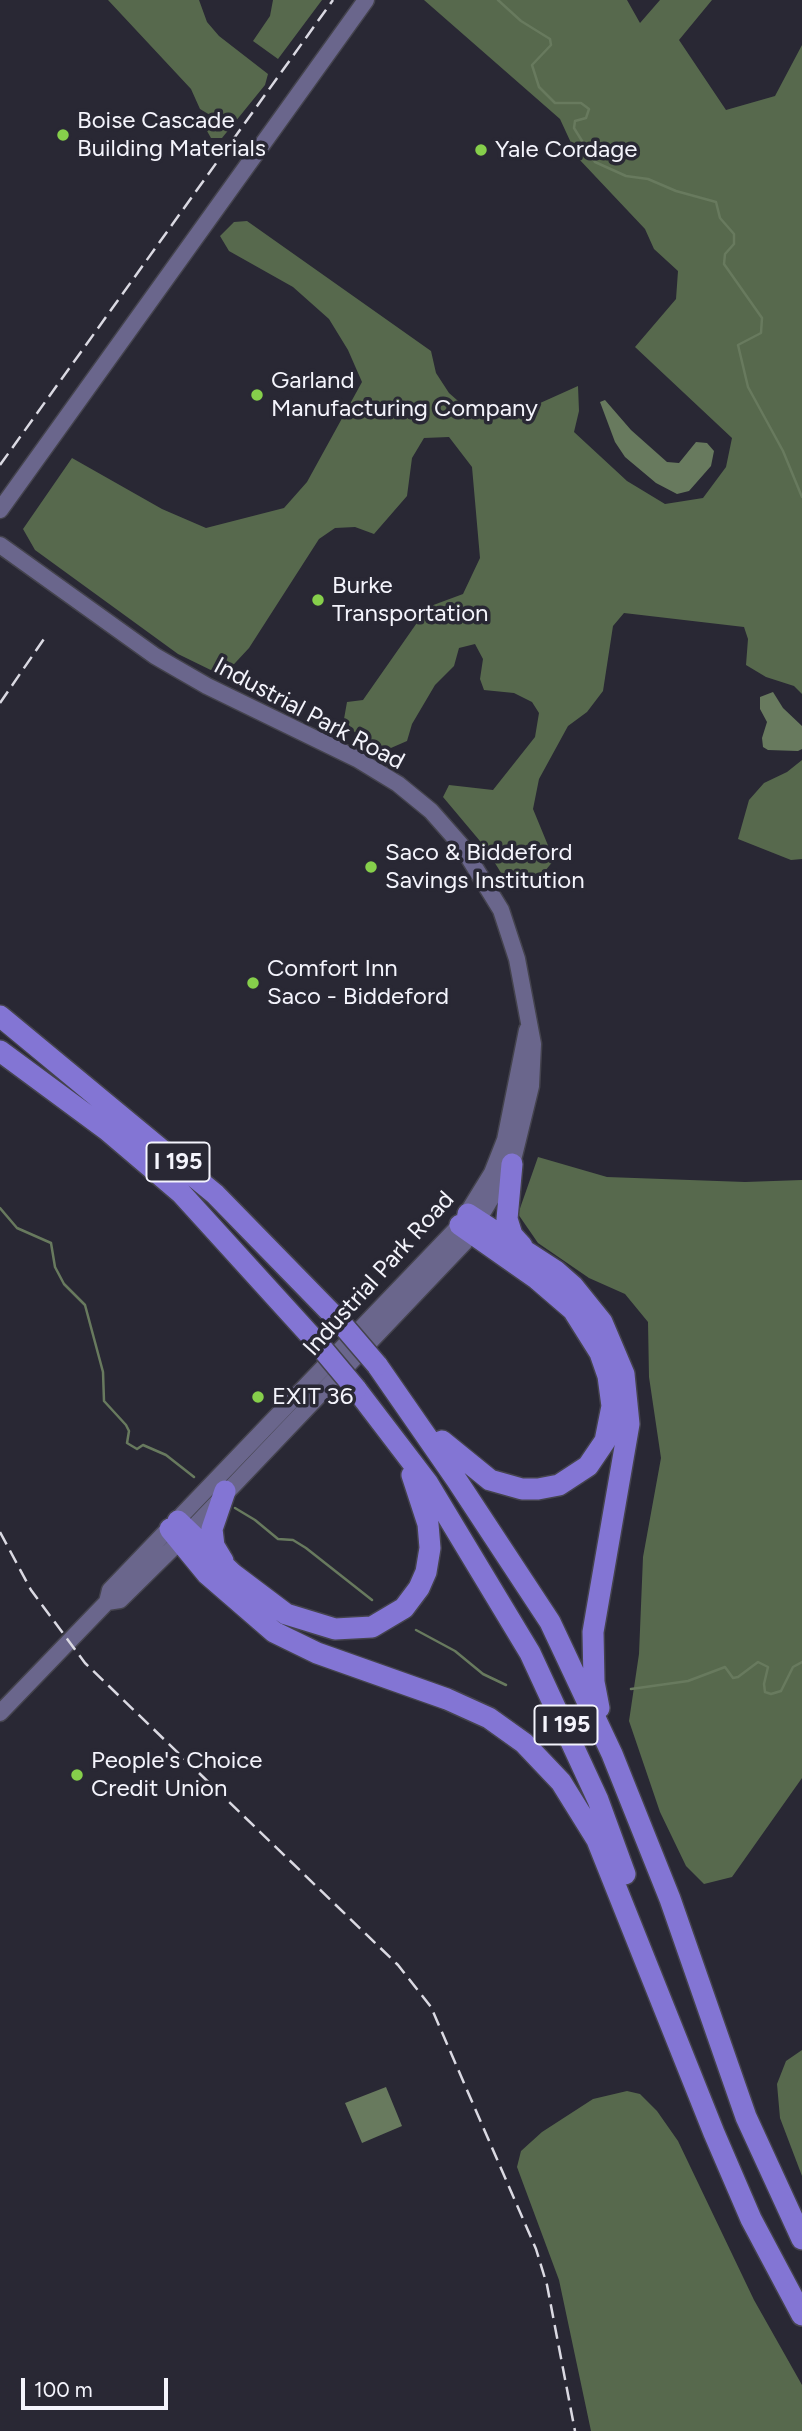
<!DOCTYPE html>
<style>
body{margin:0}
#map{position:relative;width:802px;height:2431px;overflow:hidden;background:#292834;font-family:Figtree,sans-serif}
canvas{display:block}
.scale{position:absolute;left:21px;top:2378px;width:147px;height:32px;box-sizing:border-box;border:4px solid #f4f4fc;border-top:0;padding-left:9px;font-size:21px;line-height:24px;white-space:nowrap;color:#f4f4fc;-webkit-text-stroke:5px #292834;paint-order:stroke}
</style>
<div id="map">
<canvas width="802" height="2431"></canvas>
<div class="scale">100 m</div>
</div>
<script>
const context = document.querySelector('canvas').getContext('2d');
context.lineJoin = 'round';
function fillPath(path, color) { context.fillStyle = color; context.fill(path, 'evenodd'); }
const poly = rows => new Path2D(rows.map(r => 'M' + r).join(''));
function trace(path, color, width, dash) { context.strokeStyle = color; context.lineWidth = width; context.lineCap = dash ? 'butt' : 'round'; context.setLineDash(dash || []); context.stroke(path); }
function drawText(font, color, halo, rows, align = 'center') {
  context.font = font + ' Figtree,sans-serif'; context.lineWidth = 7; context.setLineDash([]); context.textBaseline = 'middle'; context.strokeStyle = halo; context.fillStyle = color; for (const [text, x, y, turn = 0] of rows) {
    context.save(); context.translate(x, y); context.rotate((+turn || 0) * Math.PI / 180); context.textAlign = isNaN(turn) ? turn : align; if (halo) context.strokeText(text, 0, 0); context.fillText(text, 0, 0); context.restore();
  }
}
fillPath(poly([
 [108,0,199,0,207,22,219,36,268,74,265,85,222,138,211,138,207,131,210,115,200,109,191,89],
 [273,0,322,0,278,59,253,41,270,16],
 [424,0,627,0,640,23,660,0,712,0,679,40,726,110,775,96,802,45,802,694,794,686,766,677,746,665,748,639,744,627,624,613,613,626,603,691,587,712,568,726,539,779,533,809,554,860,545,871,525,877,503,876,485,847,443,797,449,785,493,790,535,737,539,713,532,702,514,693,484,690,480,679,483,659,475,644,459,648,454,666,435,685,412,724,407,741,384,751,357,735,344,719,347,702,363,700,428,607,463,594,480,558,472,467,449,437,424,438,412,458,407,496,374,534,355,527,335,528,319,539,249,648,223,676,178,654,35,550,23,529,72,458,162,509,206,528,284,508,307,482,362,382,348,350,329,319,293,287,229,251,220,236,234,222,247,221,431,351,436,373,449,393,474,415,509,417,578,386,579,411,574,432,627,481,665,504,703,498,726,467,732,438,635,347,676,299,678,271,654,249,645,229,578,158,560,119],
 [802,760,802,859,791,860,738,839,749,800,764,783,787,772],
 [538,1157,607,1177,745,1182,802,1180,802,1778,732,1877,704,1884,686,1866,660,1812,629,1721,639,1654,643,1557,661,1458,649,1377,648,1322,625,1294,589,1278,538,1243,518,1214],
 [802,2050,802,2176,780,2118,777,2084,786,2061],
 [627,2091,640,2094,657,2111,678,2141,754,2300,802,2385,802,2431,591,2431,559,2280,517,2167,521,2151,542,2132,593,2099]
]), '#57694d');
fillPath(poly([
 [605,400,631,430,667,462,679,463,696,442,707,443,714,451,711,466,689,491,677,494,656,483,625,457,615,442,600,402],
 [773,692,783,708,802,726,802,749,798,751,768,750,763,747,762,738,767,722,760,709,760,697],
 [386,2087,402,2126,362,2143,345,2103]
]), '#687a5e');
trace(poly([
 [498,0,521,21,550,39,551,45,532,65,539,87,555,103,581,103,589,109,586,118,575,121,574,128,595,162,626,176,648,179,676,191,716,202,720,218,734,234,734,244,725,254,724,264,762,318,761,333,738,345,748,387,783,451,802,497],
 [0,1208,17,1228,51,1243,55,1267,64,1284,85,1305,103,1372,104,1401,126,1425,129,1431,127,1443,137,1449,143,1445,166,1455,194,1477],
 [235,1508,255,1520,278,1539,293,1540,306,1548,372,1600],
 [416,1630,455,1651,483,1674,506,1685],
 [631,1689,688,1681,725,1667,733,1678,738,1677,758,1662,768,1667,764,1684,765,1692,771,1694,781,1691,793,1667,802,1662]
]), '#687a5e', 2.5);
const secondary = poly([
 [0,510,366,0],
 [0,545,155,656,207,686,357,759,398,784,431,811,461,845,501,910,517,959,533,1044,531,1086,512,1164,464,1243,189,1532,120,1600,107,1602],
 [0,1713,107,1602,110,1590,460,1225,492,1173,505,1140,527,1030]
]);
const highway = poly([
 [0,1016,215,1194,341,1323],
 [0,1051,107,1130,181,1193,320,1346],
 [512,1164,507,1219,512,1235,522,1246],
 [468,1214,556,1271,573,1286,602,1322,624,1374,629,1424,593,1632,594,1682,599,1708],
 [377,1365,456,1479,550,1622,612,1754,670,1899,746,2117,802,2239],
 [356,1389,427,1482,530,1653,598,1800,625,1874],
 [442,1441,490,1480,522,1489,538,1489,559,1485,588,1466,605,1441,612,1406,608,1376,600,1353,573,1310,537,1279,460,1225],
 [178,1521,233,1574,286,1614,335,1629,372,1627,404,1608,419,1588,426,1572,430,1548,428,1524,412,1475],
 [170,1529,207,1574,274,1632,317,1653,447,1699,489,1718,524,1743,561,1782,597,1840,714,2133,751,2219,802,2315],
 [223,1561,214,1546,212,1529,225,1491]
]);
trace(secondary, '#44434d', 19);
trace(highway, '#44434d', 24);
trace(secondary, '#6a668c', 16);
trace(highway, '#8375d4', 21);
trace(poly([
 [0,465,333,0],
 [0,703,46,636],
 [0,1532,31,1590,85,1663,398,1965,431,2007,536,2249,547,2285,575,2431]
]), '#dad9e2', 2.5, [14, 7]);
const highwayBridge = poly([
 [341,1323,377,1365],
 [320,1346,356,1389]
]);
trace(highwayBridge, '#44434d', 24, []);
trace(highwayBridge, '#8375d4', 21);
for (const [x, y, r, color] of [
 [63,135,7,"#86cf4b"],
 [481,150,7,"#86cf4b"],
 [257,395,7,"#86cf4b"],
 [318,600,7,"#86cf4b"],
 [371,867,7,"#86cf4b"],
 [253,983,7,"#86cf4b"],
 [258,1397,7,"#86cf4b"],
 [77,1775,7,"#86cf4b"]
]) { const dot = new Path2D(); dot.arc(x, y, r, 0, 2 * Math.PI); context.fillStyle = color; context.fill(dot); trace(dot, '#292834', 2.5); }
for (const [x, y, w] of [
 [178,1162,63],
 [566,1725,63]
]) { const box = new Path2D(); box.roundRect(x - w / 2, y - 19.5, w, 39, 5); context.fillStyle = '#292834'; context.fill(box); trace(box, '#f4f4fc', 2); }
drawText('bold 23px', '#f4f4fc', null, [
 ["I 195",178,1162],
 ["I 195",566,1725]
]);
drawText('24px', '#f4f4fc', '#292834', [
 ["Boise Cascade",77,121],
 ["Building Materials",77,149],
 ["Yale Cordage",495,150],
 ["Garland",271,381],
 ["Manufacturing Company",271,409],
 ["Burke",332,586],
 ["Transportation",332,614],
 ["Saco & Biddeford",385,853],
 ["Savings Institution",385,881],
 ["Comfort Inn",267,969],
 ["Saco - Biddeford",267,997],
 ["EXIT 36",272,1397],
 ["People's Choice",91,1761],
 ["Credit Union",91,1789]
], 'left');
drawText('24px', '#f4f4fc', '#292834', [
 ["Industrial Park Road",309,714,28],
 ["Industrial Park Road",379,1274,-48]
]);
</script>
